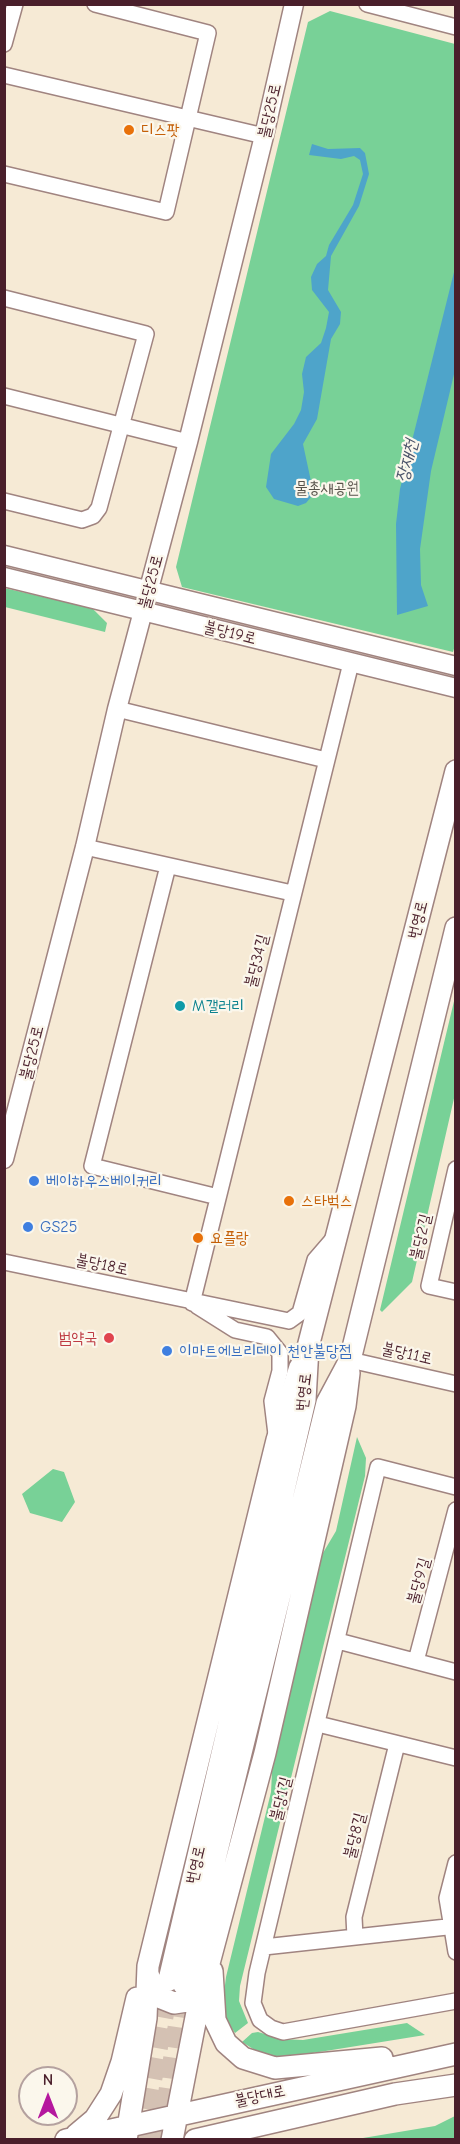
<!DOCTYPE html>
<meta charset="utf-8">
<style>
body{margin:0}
#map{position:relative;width:460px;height:2144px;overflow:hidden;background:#f6ead5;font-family:"Comic Neue",sans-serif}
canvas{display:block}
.frame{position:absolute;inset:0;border:6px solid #4a1f2b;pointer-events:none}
.north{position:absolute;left:18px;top:2066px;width:60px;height:60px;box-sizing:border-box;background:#fbf7ec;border:2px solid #b4a19f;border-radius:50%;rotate:0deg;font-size:16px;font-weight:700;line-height:24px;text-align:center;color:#4a1f2b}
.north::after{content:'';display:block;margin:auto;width:21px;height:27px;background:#b5179e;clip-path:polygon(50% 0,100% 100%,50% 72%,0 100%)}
</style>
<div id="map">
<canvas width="460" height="2144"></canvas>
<div class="frame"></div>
<div class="north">N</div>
</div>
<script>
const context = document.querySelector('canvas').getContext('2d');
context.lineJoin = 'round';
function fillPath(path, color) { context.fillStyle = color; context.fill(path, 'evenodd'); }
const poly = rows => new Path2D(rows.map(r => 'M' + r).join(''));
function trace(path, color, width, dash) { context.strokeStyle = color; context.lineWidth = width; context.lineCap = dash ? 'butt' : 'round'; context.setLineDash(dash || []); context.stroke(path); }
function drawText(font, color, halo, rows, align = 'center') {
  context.font = font + ' "Comic Neue","Poor Story",sans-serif'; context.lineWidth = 4.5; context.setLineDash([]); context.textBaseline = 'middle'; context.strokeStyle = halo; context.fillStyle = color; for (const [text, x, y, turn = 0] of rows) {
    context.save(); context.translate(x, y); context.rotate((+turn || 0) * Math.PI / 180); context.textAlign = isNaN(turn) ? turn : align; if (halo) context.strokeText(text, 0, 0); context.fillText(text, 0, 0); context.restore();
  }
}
fillPath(poly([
 [330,11,455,44,456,642,453,652,182,587,176,567,308,22],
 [4,588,92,608,107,623,105,632,5,607],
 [455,997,455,1094,412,1282,382,1312,380,1310],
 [357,1437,366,1458,365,1476,240,1986,239,2001,248,2023,235,2033,225,2018,223,2001,226,1977,271,1792,273,1753,317,1563,336,1531],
 [53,1469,64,1472,75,1502,62,1522,30,1513,22,1494],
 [407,2023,425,2035,282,2058,266,2057,242,2042,252,2033,258,2032,282,2039,303,2040],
 [455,2116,455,2139,357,2139,435,2126]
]), '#78d197');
fillPath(poly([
 [312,144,328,149,360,148,365,153,369,174,359,206,331,256,328,290,341,312,340,324,331,339,317,419,303,444,312,486,311,497,306,503,298,506,274,499,266,487,271,454,294,424,301,410,304,392,302,374,306,357,321,343,326,328,329,312,312,290,311,277,317,264,326,256,329,245,353,205,363,174,360,160,354,156,341,159,309,155],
 [455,268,455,370,431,471,420,549,421,585,428,606,397,615,396,524,400,489]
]), '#4ea4ca');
trace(poly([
 [144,2140,146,2111,169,1983],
 [162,2140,184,1986]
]), '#d4c1b3', 21, [21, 10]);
const minor = poly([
 [367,4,456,27],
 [4,44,15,4],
 [4,75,264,136],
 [4,174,166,212,208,33,95,4],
 [4,298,146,334,99,508,93,516,82,520,4,501],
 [4,396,188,442],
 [117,709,326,760],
 [85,847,292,893],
 [168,866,92,1166,218,1197],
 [456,1169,429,1286,456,1292],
 [4,1262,289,1321,300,1313,315,1260,334,1238],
 [192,1303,351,663],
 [197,1306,235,1330,267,1337,280,1353,280,1371,272,1401,276,1434],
 [350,1360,456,1384],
 [456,1487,378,1467,257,1973,253,2003,260,2020,271,2028,283,2032,456,2001],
 [338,1641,456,1672],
 [416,1661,456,1510],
 [318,1724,456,1758],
 [456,1863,447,1898,456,1952],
 [355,1937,354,1917,397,1744],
 [264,1947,456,1926]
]);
const tertiary = poly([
 [4,555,456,666],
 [4,577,456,688],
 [4,1159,85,847,117,709,188,442,264,136,294,4]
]);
const secondary = poly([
 [212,1971,215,2020,226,2043,243,2058,275,2068,382,2058],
 [149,1976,150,1987,154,1995,174,2003,187,2001,203,1983],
 [169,1980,305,1400,308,1347,456,771],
 [184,1985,327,1403,350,1360,456,928],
 [76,2135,95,2119,111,2094,122,2062,137,1998],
 [66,2140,456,2054],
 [126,2140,146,2018,148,1966,277,1440,300,1367],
 [172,2140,200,1997,265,1753,345,1406,349,1373],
 [195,2140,395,2094,456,2085]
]);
trace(minor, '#a08480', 18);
trace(tertiary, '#a08480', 21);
trace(secondary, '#a08480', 24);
trace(minor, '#fff', 15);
trace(tertiary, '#fff', 18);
trace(secondary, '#fff', 21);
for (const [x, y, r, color] of [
 [129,130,6,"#e8710a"],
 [180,1006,6,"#0f9aa8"],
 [34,1181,6,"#3f7fe0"],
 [289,1201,6,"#e8710a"],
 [28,1227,6,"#3f7fe0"],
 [198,1238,6,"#e8710a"],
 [109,1338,6,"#e0444e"],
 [167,1351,6,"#3f7fe0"]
]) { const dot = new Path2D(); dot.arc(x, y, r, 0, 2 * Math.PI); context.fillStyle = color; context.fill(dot); trace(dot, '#fbf7ec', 2); }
drawText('16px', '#4a1f2b', '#fbf7ec', [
 ["불당25로",270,111,-77],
 ["불당25로",151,582,-75],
 ["불당19로",230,633,14],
 ["번영로",418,920,-76],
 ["불당34길",257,961,-76],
 ["불당25로",32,1053,-76],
 ["불당2길",421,1237,-77],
 ["불당18로",102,1265,12],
 ["불당11로",407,1354,13],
 ["번영로",304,1392,-83],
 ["불당9길",419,1581,-75],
 ["불당1길",281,1799,-76],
 ["불당8길",355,1836,-76],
 ["번영로",196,1865,-77],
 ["불당대로",260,2096,-12]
]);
drawText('16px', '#c56008', '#fbf7ec', [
 ["디스팟",141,130],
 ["스타벅스",301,1201],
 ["요플랑",210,1238]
], 'left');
drawText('16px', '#58544b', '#fbf7ec', [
 ["물총새공원",327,488]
]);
drawText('16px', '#0d838f', '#fbf7ec', [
 ["M갤러리",192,1006]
], 'left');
drawText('16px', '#366cbe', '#fbf7ec', [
 ["베이하우스베이커리",46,1181],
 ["GS25",40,1227],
 ["이마트에브리데이 천안불당점",179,1351]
], 'left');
drawText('16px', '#be3a42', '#fbf7ec', [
 ["범약국",97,1338]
], 'right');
drawText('italic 18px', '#4c546b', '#fbf7ec', [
 ["장재천",407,461,-76]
]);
</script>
